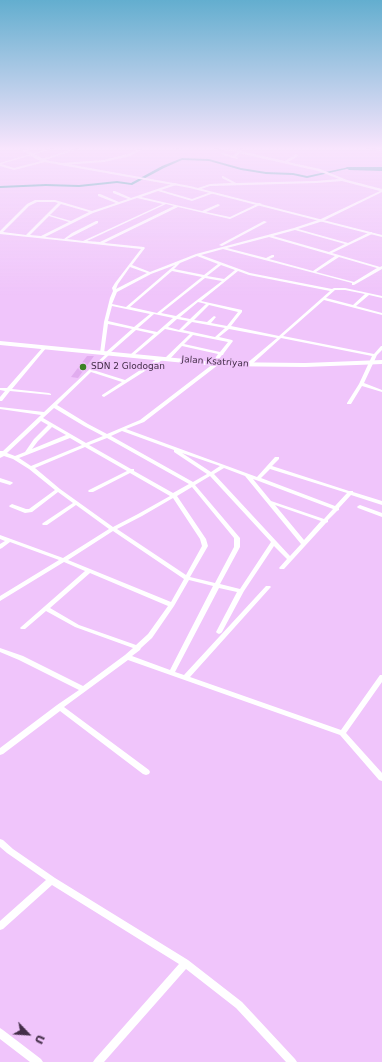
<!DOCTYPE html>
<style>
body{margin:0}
#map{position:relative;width:382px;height:1062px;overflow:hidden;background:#f0c5fb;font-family:"DejaVu Sans",sans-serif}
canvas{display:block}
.north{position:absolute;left:8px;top:1014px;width:40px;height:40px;-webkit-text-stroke:3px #f0c5fb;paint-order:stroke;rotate:115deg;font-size:11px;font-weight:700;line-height:16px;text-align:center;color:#432d48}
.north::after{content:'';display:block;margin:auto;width:14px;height:18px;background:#432d48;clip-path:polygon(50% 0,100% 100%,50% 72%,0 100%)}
</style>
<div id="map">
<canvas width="382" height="1062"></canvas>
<div class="north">U</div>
</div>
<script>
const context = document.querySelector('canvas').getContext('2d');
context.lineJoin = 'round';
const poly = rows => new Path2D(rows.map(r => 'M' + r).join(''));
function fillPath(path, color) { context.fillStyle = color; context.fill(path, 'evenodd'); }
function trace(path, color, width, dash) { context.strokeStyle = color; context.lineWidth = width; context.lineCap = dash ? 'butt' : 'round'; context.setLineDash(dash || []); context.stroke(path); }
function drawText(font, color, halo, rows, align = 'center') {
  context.font = font + ' "DejaVu Sans",sans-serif'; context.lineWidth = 3; context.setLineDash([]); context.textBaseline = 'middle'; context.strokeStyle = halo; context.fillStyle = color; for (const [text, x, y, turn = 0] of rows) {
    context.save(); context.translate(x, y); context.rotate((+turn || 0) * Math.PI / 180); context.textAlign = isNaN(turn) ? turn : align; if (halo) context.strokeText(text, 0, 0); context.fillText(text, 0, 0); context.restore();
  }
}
fillPath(poly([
 [182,158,209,159,241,168,266,172,293,173,307,176,349,167,351,168,307,178,293,175,266,174,241,170,209,161,182,160,164,168,132,185,117,183,79,187,46,186,0,188,0,186,46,184,79,185,117,181,131,183,162,166,182,158]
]), '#3da4a9');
fillPath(poly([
 [347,167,382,167,382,171,349,170,346,168,347,167]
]), '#3da4a9');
fillPath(poly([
 [87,356,94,356,78,378,71,377]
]), '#e1acef');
fillPath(poly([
 [52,148,55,148,1,164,14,168,42,161,42,159,77,148,80,148,45,160,45,162,14,170,0,166,0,163,52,148],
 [142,148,144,148,130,156,104,162,62,165,61,164,62,163,104,160,128,154,142,148],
 [176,148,178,148,179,149,177,150,176,148],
 [211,148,215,148,238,151,241,148,243,148,240,151,285,161,297,154,298,156,288,162,320,169,347,180,382,189,382,192,323,221,298,229,348,243,370,232,372,232,372,234,332,253,380,267,382,266,382,269,354,285,352,285,352,283,223,249,201,255,250,273,332,289,334,288,345,288,382,296,382,298,369,295,356,306,382,313,382,315,324,300,283,336,374,354,381,346,382,346,382,350,377,355,364,383,382,390,382,392,362,386,351,404,347,404,347,403,359,384,372,356,281,338,250,366,246,366,246,364,277,338,229,329,219,337,232,340,233,341,224,353,223,355,222,355,216,363,218,364,218,365,144,422,126,429,257,477,275,457,279,457,279,459,272,466,349,491,353,491,353,492,382,501,382,505,351,495,339,508,339,510,337,511,328,520,328,522,326,523,284,569,280,569,279,568,287,559,274,546,244,591,222,632,221,633,219,634,217,633,216,632,237,592,219,588,175,672,184,675,266,586,270,586,271,587,270,588,190,677,341,730,380,675,382,675,382,682,346,733,382,773,382,781,379,780,340,735,128,660,64,707,149,770,150,772,149,774,146,775,143,774,60,711,3,754,0,755,0,748,57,705,79,690,19,660,0,652,0,648,23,656,83,686,125,655,133,648,75,627,46,611,25,629,21,629,20,628,21,627,85,571,64,562,0,601,0,596,59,560,10,542,2,548,0,549,0,544,5,541,0,539,0,535,63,558,109,529,76,505,47,525,43,525,42,524,43,523,73,503,58,492,32,512,25,513,10,507,9,506,12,504,26,509,29,509,55,490,29,469,13,459,4,456,0,458,0,451,3,451,41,415,0,409,0,407,44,412,106,354,106,352,132,329,108,324,104,353,102,354,101,354,100,353,104,322,110,298,113,291,112,288,115,283,141,249,0,234,0,231,27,204,35,200,55,200,92,211,116,203,98,196,98,194,100,194,119,202,128,199,113,193,113,191,115,191,131,198,175,183,177,184,176,185,161,190,192,199,211,192,214,193,192,201,158,191,141,197,202,211,218,204,220,205,219,206,206,212,230,217,259,203,262,204,230,219,178,207,104,243,144,247,145,248,132,265,150,272,196,254,294,228,321,219,380,191,342,181,316,183,210,186,198,190,198,188,210,184,232,183,222,178,222,176,223,176,236,183,316,181,339,179,318,171,239,153,236,157,238,158,237,159,221,154,222,153,233,156,237,152,211,148],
 [137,198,163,204,83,241,67,239,98,223,98,221,96,221,72,233,64,239,45,237,93,213,137,198],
 [37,202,55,202,58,203,26,235,3,232,29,206,37,202],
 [61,204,89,212,71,221,50,215,61,204],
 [166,204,174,206,100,242,87,241,166,204],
 [49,216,69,222,41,236,30,235,49,216],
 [295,230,345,244,329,252,273,236,295,230],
 [269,237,335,256,313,271,269,259,274,257,274,255,272,255,266,258,227,248,269,237],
 [197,256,218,264,204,275,174,269,180,263,197,256],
 [339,257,377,268,354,282,316,272,339,257],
 [175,265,126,307,112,304,117,292,151,274,175,265],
 [221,265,235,270,224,279,207,276,221,265],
 [130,267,147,273,116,289,118,284,130,267],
 [172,271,202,277,157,313,130,307,172,271],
 [238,271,249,275,330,291,279,336,231,326,242,312,242,310,201,301,238,271],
 [205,278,222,281,176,316,161,313,205,278],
 [335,290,345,290,365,294,353,305,326,298,335,290],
 [198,302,206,304,190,319,180,317,198,302],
 [209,305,238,312,227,326,211,323,216,317,214,316,207,322,194,320,209,305],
 [112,306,150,314,134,327,108,321,112,306],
 [154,314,173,318,157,332,138,328,154,314],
 [177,319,188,321,179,330,168,327,177,319],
 [192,322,225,328,215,337,183,330,192,322],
 [165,329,190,334,165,358,165,360,169,360,182,346,218,354,212,363,213,364,140,420,107,434,88,424,57,405,91,372,122,382,102,395,102,396,104,397,164,359,164,357,160,357,125,380,93,370,110,354,111,352,136,330,154,334,131,354,131,355,133,356,165,329],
 [193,335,228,342,220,352,184,344,193,335],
 [54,408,84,426,103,436,86,443,43,418,54,408],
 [41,421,48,425,34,439,25,452,15,456,7,453,41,421],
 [52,427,66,435,32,449,38,441,52,427],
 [122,431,174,450,174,452,207,474,193,482,111,436,122,431],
 [70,438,82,445,31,466,19,458,70,438],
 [107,438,189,484,173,493,134,471,134,469,131,469,89,445,107,438],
 [85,447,127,471,89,490,88,491,89,492,93,492,130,473,170,496,138,514,113,527,60,489,35,468,85,447],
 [182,453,220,466,211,472,182,453],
 [224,468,245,476,301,544,290,556,214,474,224,468],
 [270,469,347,493,335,506,261,478,270,469],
 [210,476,271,542,240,589,220,584,240,547,240,538,195,485,210,476],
 [253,479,256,480,333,509,324,519,271,501,253,479],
 [192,487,234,538,234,547,215,583,190,577,208,546,206,539,177,496,192,487],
 [173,498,200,539,202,546,186,575,117,529,142,516,173,498],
 [275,505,321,521,304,540,275,505],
 [113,531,184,579,171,602,68,560,113,531],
 [90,573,168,606,148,634,136,645,79,625,50,608,90,573],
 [189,580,213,586,170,670,132,656,140,650,141,648,152,638,174,606,189,580],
 [363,148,368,148,382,149,382,151,363,148],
 [264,221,267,222,222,246,219,245,264,221],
 [44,346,45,346,47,347,12,389,49,393,51,394,51,395,10,391,2,401,0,401,0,397,5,391,0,390,0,388,7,388,44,346],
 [0,478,12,482,13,483,10,485,0,482,0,478],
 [360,505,382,513,382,517,358,508,357,507,358,506,360,505],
 [0,839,3,840,13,849,55,878,188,960,242,1002,295,1059,297,1062,286,1062,236,1008,186,969,104,1062,93,1062,95,1059,179,964,52,885,3,929,0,930,0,921,46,880,7,853,0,847,0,839],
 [0,1028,3,1030,41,1059,43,1062,30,1062,0,1039,0,1028]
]), '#fff');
fillPath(poly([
 [0,341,216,362,305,363,382,360,382,364,305,367,216,366,0,345,0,341]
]), '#fff');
fillPath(poly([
 [19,148,23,148,45,160,190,186,382,235,382,237,190,188,44,162,36,159,19,148]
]), '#fff');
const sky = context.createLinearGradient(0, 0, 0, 296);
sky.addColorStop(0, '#63aecf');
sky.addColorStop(0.5, '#f8e5fd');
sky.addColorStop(1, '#f8e5fd00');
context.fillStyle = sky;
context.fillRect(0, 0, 382, 296);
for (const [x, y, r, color] of [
 [83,367,4,"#3c8227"]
]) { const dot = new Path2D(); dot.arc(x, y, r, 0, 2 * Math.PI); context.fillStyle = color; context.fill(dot); trace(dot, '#f0c5fb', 1.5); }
drawText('9px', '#432d48', '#f0c5fb', [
 ["Jalan Ksatriyan",215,362,4]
]);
drawText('9px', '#432d48', '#f0c5fb', [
 ["SDN 2 Glodogan",91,367]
], 'left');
</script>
